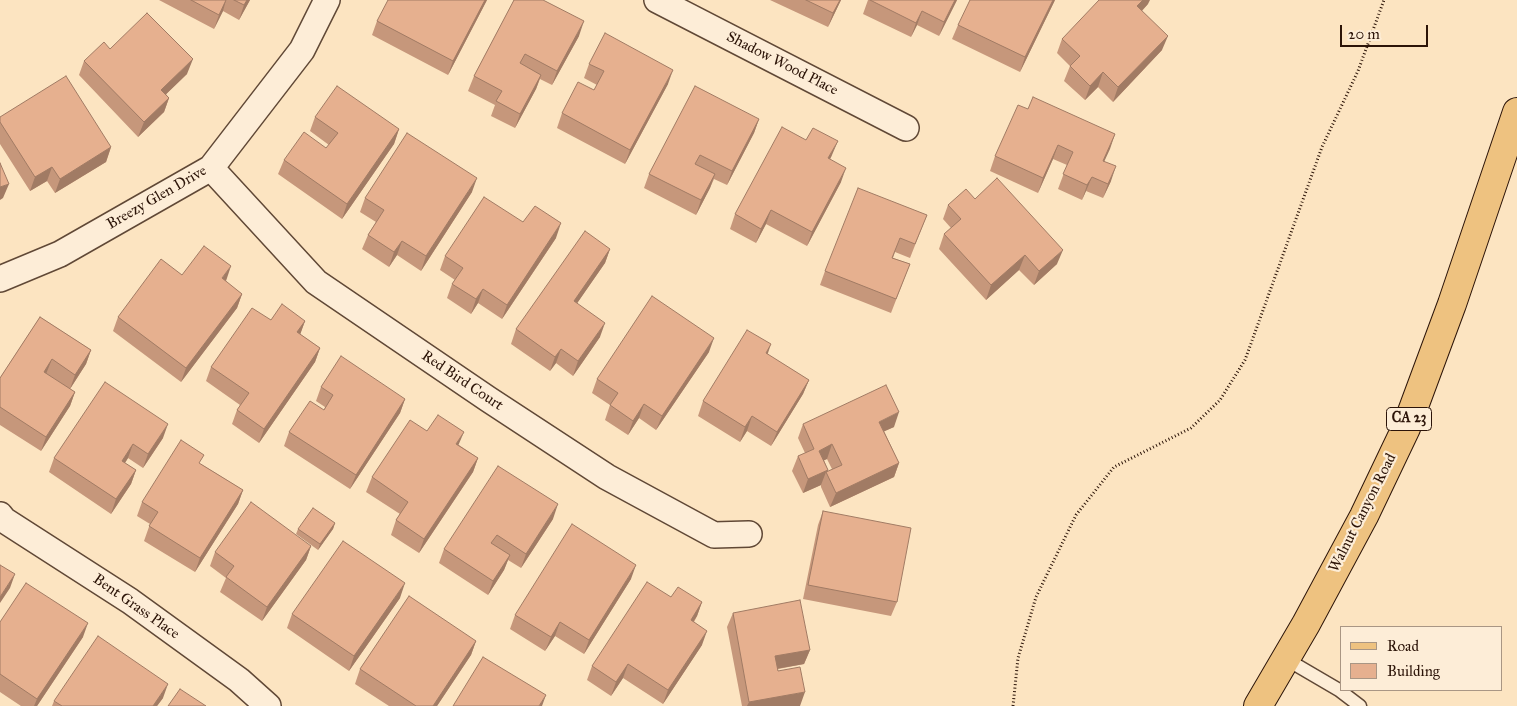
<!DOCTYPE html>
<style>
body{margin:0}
#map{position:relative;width:1517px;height:706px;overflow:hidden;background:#fce4c1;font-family:"IM FELL Great Primer",serif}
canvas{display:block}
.legend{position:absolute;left:1340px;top:626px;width:162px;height:65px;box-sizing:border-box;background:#fdedd7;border:1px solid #a99684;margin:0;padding:6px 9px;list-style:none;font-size:15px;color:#2c1408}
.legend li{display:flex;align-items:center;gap:10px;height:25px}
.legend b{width:25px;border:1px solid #a99684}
.scale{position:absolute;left:1340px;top:25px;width:88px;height:22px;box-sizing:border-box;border:2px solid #2c1408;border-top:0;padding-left:6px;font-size:15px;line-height:18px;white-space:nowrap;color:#2c1408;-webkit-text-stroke:4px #fdedd7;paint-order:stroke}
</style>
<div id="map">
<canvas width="1517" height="706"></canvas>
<ul class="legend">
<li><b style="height:6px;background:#eec280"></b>Road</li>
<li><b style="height:14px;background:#e6b08f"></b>Building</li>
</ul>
<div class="scale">20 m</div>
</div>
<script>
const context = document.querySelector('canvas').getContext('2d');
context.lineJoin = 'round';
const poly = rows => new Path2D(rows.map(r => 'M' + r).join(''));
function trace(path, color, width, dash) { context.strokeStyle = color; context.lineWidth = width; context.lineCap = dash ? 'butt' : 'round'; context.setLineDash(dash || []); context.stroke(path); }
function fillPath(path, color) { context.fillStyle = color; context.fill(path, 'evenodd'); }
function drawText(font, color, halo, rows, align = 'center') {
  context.font = font + ' "IM FELL Great Primer",serif'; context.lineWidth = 4.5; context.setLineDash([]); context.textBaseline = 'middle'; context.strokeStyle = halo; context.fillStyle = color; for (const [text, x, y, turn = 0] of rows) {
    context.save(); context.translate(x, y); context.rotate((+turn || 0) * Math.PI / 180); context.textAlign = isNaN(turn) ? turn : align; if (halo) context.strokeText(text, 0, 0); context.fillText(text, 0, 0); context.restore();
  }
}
const lane = poly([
 [1286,659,1339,690,1360,706]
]);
const street = poly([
 [657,0,906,128],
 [211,168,316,282,488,399,607,477,714,535,749,534],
 [0,279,60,254,211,168,302,50,327,0],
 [0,515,4,520,130,601,239,680,268,706]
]);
const primary = poly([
 [1258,706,1306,624,1364,516,1406,428,1452,304,1517,112]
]);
trace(lane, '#604836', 15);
trace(street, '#604836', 28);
trace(primary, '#2c1408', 30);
trace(poly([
 [1013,706,1018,658,1036,597,1076,515,1114,467,1191,428,1220,400,1245,360,1322,147,1358,71,1384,0]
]), '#2c1408', 3, [1, 2.5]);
trace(lane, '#fdedd7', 12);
trace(street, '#fdedd7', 25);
trace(primary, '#eec280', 28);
fillPath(poly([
 [159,0,250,0,239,20,223,11,214,29],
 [487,0,448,75,372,35,377,21],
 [514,0,579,36,552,85,540,79,536,89,515,128,491,116,495,105,468,91,474,76],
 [770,0,841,0,828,27],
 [868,0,957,0,939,36,917,25,911,37,863,14],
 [1055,0,1020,72,952,39,958,25],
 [1148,4,1142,11,1162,50,1113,102,1098,87,1085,100,1064,81,1070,66,1057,53,1062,39],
 [110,49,187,74,166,94,169,98,164,112,138,137,79,75,84,61],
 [589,64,668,84,625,164,557,128,562,113,594,90,597,85,584,78],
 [1028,109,1115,134,1104,161,1111,181,1103,198,1086,191,1082,200,1058,189,1067,165,1053,159,1038,193,990,171,995,156],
 [0,117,111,147,106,162,55,193,47,181,30,191,0,144],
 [315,117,399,129,394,144,342,219,278,174,284,160,326,148,329,145,310,131],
 [759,119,754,133,727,185,714,179,710,188,696,215,644,188,649,174],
 [832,155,830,159,841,182,807,246,766,224,756,243,730,229,735,214],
 [472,192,421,271,397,255,389,267,362,249,368,235,376,222,360,212,365,198],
 [975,199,1057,264,1034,285,1019,270,986,300,939,249,944,234,951,228,943,219,948,205],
 [927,215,910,258,895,252,893,258,910,264,891,313,820,285,825,271],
 [523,222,556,238,502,319,478,303,471,314,447,298,452,284,455,280,440,270,445,256],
 [610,249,605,263,577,303,600,337,573,376,556,363,550,371,511,344,516,329],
 [182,275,225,281,242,294,237,308,181,382,113,331,118,317],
 [40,317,91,350,86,364,70,389,75,392,70,406,41,451,0,425,0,378],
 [271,320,305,321,300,334,320,348,315,362,259,443,232,424,237,410,240,405,206,381,211,367],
 [709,352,656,430,639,418,628,435,605,420,610,405,592,393,597,379],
 [768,355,809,380,803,394,771,446,747,431,740,442,698,416,703,401],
 [321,387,405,399,400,413,350,489,284,446,289,432,324,410,325,407,316,401],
 [803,424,894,427,884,431,899,463,894,477,830,507,821,487,821,485,803,493,792,471,798,456,805,453,798,438],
 [827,459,832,469,827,472,828,470,824,460],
 [427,431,459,445,478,458,473,472,419,553,391,535,396,520,400,514,366,492,372,477],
 [163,438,143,468,128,458,125,463,136,470,131,484,111,514,49,472,54,458],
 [201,464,243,490,238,504,195,572,144,541,150,524,137,516,142,502],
 [823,511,897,602,891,616,803,599,818,525],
 [553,519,521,568,508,560,504,570,488,595,439,563,444,549],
 [335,523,333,529,318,550,296,534,298,529],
 [311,546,306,560,262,621,220,592,226,578,210,566,215,552],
 [631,579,584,654,555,636,545,651,510,629,515,615],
 [671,597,702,602,697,616,694,622,702,645,663,704,623,678,611,696,587,680,592,666],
 [400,598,349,671,287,628,292,614],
 [733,613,810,650,804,664,778,669,778,671,800,706,742,706,727,627],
 [0,622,83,637,37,706,21,706,0,692],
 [476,641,471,655,437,706,389,706,355,684,360,669],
 [163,698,157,706,52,706,54,701]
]), '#c6977b');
fillPath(poly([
 [226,0,223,11,214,29,219,15],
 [247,0,250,0,239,20,244,5],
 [485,0,487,0,448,75,453,61],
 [840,0,841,0,828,27,833,13],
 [955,0,957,0,939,36,944,22],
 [1053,0,1055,0,1020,72,1025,57],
 [1143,0,1150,0,1148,4,1132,21,1137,6],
 [922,11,917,25,911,37,916,23],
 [584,21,579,36,552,85,557,71],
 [1168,36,1162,50,1113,102,1118,87],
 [193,59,187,74,156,104,161,90],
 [673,70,668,84,625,164,630,150],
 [1103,72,1098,87,1085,100,1090,86],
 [541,75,536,89,515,128,520,114],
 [169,98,164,112,138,137,144,122],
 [759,119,754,133,727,185,732,171],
 [399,129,394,144,342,219,347,204],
 [1115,134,1110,149,1098,175,1103,161],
 [838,141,832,155,823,173,828,158],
 [1058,145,1053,159,1038,193,1043,178],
 [111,147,106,162,55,193,60,179],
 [1116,166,1111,181,1103,198,1108,184],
 [52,167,47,181,30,191,35,177],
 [846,168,841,182,807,246,812,232],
 [715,174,710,188,696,215,701,200],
 [1092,177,1086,191,1082,200,1087,185],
 [477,178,472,192,421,271,426,256],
 [9,184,3,198,0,200,0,187],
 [771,210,766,224,756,243,761,229],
 [561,223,556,238,502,319,507,305],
 [402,241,397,255,389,267,394,252],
 [610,249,605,263,569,315,574,301],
 [1063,250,1057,264,1034,285,1039,271],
 [1025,255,1019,270,986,300,991,285],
 [231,266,226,281,216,293,222,278],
 [483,289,478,303,471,314,476,299],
 [242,294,237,308,181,382,186,368],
 [305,321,300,335,297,332],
 [605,323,600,337,573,376,578,361],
 [714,338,709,352,656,430,662,416],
 [771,344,766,359,766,353],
 [320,348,315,362,259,443,264,429],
 [561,349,556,363,550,371,555,357],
 [91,350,86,364,70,389,75,375],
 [52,359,46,374,44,372],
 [809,380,803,394,771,446,777,432],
 [75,392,70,406,41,451,46,437],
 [405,399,400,413,350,489,356,475],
 [644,404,639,418,628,435,633,421],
 [899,412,894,427,874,436,879,422],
 [752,416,747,431,740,442,745,427],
 [168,424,163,438,143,468,148,454],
 [464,432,458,446,456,444],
 [133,444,128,458,117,475,122,461],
 [832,444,827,459,814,465,819,451],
 [478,458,473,472,419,553,424,539],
 [899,463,894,477,830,507,836,493],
 [136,470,131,484,111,514,116,499],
 [828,470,827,474,826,472,821,485,803,493,808,479],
 [243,490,238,504,195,572,200,558],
 [558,504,553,519,521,568,526,554],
 [335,523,333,529,318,550,320,544],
 [311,546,306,560,262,621,267,607],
 [510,555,504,570,488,595,493,581],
 [636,565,631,579,584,654,589,640],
 [15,574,10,588,0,603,0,597],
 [405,583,400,598,349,671,354,656],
 [702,602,697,616,685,634,691,620],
 [560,622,555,636,545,651,551,637],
 [88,623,83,637,37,706,34,706,37,699],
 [707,631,702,645,663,704,668,690],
 [476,641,471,655,437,706,433,706],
 [810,650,804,664,770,670,775,656],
 [628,664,623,678,611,696,616,682],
 [168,684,163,698,157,706,153,706],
 [805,692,800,706,747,706,749,702],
 [546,695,542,706,539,706]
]), '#a17b64');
const building = poly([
 [191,0,226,0,219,15,191,0],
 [234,0,247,0,244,5,234,0],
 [388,0,485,0,453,61,377,21,388,0],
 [514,0,543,0,584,21,557,71,525,54,520,63,541,75,520,114,496,101,502,91,474,76,514,0],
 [806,0,840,0,833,13,806,0],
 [870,0,955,0,944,22,922,11,916,23,870,0],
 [970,0,1053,0,1025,57,958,25,970,0],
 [1099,0,1143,0,1137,6,1168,36,1118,87,1103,72,1090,86,1070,66,1080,56,1062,39,1099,0],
 [147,13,193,59,161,90,169,98,144,122,84,61,104,42,110,49,147,13],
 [605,33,673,70,630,150,562,113,578,82,594,90,604,71,589,64,605,33],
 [66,76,111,147,60,179,52,167,35,177,0,122,0,117,66,76],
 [337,86,399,129,347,204,284,160,304,132,326,148,338,133,315,117,337,86],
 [695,86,759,119,732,171,700,155,695,164,715,174,701,200,649,174,695,86],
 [1033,97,1115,134,1103,161,1116,166,1108,184,1092,177,1087,185,1063,174,1073,152,1058,145,1043,178,995,156,1018,105,1028,109,1033,97],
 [782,127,806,140,813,128,838,141,828,158,846,168,812,232,771,210,761,229,735,214,782,127],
 [407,133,477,178,426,256,402,241,394,252,368,235,384,210,365,198,407,133],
 [0,163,9,184,0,187,0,163],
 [997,178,1063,250,1039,271,1025,255,991,285,944,234,961,219,948,205,966,189,975,199,997,178],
 [858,188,927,215,915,244,900,238,892,258,910,264,896,299,825,271,858,188],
 [484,197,523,222,535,206,561,223,507,305,483,289,476,299,452,284,463,268,445,256,484,197],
 [585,231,610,249,574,301,605,323,578,361,561,349,555,357,516,329,585,231],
 [204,246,231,266,222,278,242,294,186,368,118,317,161,259,182,275,204,246],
 [652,296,714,338,662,416,644,404,633,421,610,405,618,393,597,379,652,296],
 [282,304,305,321,297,332,320,348,264,429,237,410,249,393,211,367,252,308,271,320,282,304],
 [40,317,91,350,75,375,52,359,44,372,75,392,46,437,0,407,0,378,40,317],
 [747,330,771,344,766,353,809,380,777,432,752,416,745,427,703,401,747,330],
 [341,356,405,399,356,475,289,432,310,401,324,410,333,395,321,387,341,356],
 [105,382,168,424,148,454,133,444,122,461,136,470,116,499,54,458,105,382],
 [886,385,899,412,879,422,899,463,836,493,826,472,842,465,832,444,819,451,828,470,808,479,798,456,814,449,803,424,886,385],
 [438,415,464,432,456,444,478,458,424,539,396,520,408,502,372,477,410,420,427,431,438,415],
 [181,440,204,455,199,463,243,490,200,558,149,526,158,512,142,502,181,440],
 [498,466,558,504,526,554,497,535,491,543,510,555,493,581,444,549,498,466],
 [251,502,311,546,267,607,226,577,234,566,215,552,251,502],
 [313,508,335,523,320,544,298,529,313,508],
 [823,511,911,528,897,602,808,585,823,511],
 [572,524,636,565,589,640,560,622,551,637,515,615,572,524],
 [343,541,405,583,354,656,292,614,343,541],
 [0,565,15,574,0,597,0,565],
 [647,582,671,597,678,587,702,602,691,620,707,631,668,690,628,664,616,682,592,666,647,582],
 [26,583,88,623,37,699,0,674,0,622,26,583],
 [409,596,476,641,433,706,416,706,360,669,409,596],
 [800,600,810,650,775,656,778,671,800,667,805,692,749,702,733,613,800,600],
 [98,636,168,684,153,706,62,706,54,701,98,636],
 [483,657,546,695,539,706,453,706,483,657],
 [180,689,206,706,168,706,180,689]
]);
fillPath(building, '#e6b08f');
trace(building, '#a17b64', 1);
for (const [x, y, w] of [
 [1409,419,45]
]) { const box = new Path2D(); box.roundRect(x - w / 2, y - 11.5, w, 23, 4); context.fillStyle = '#fdedd7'; context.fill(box); trace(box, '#2c1408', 1); }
drawText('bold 14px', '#2c1408', null, [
 ["CA 23",1409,419]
]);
drawText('15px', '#2c1408', '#fdedd7', [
 ["Shadow Wood Place",782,64,27],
 ["Breezy Glen Drive",157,198,-30],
 ["Red Bird Court",462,381,34],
 ["Walnut Canyon Road",1363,513,-63],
 ["Bent Grass Place",136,607,35]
]);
</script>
